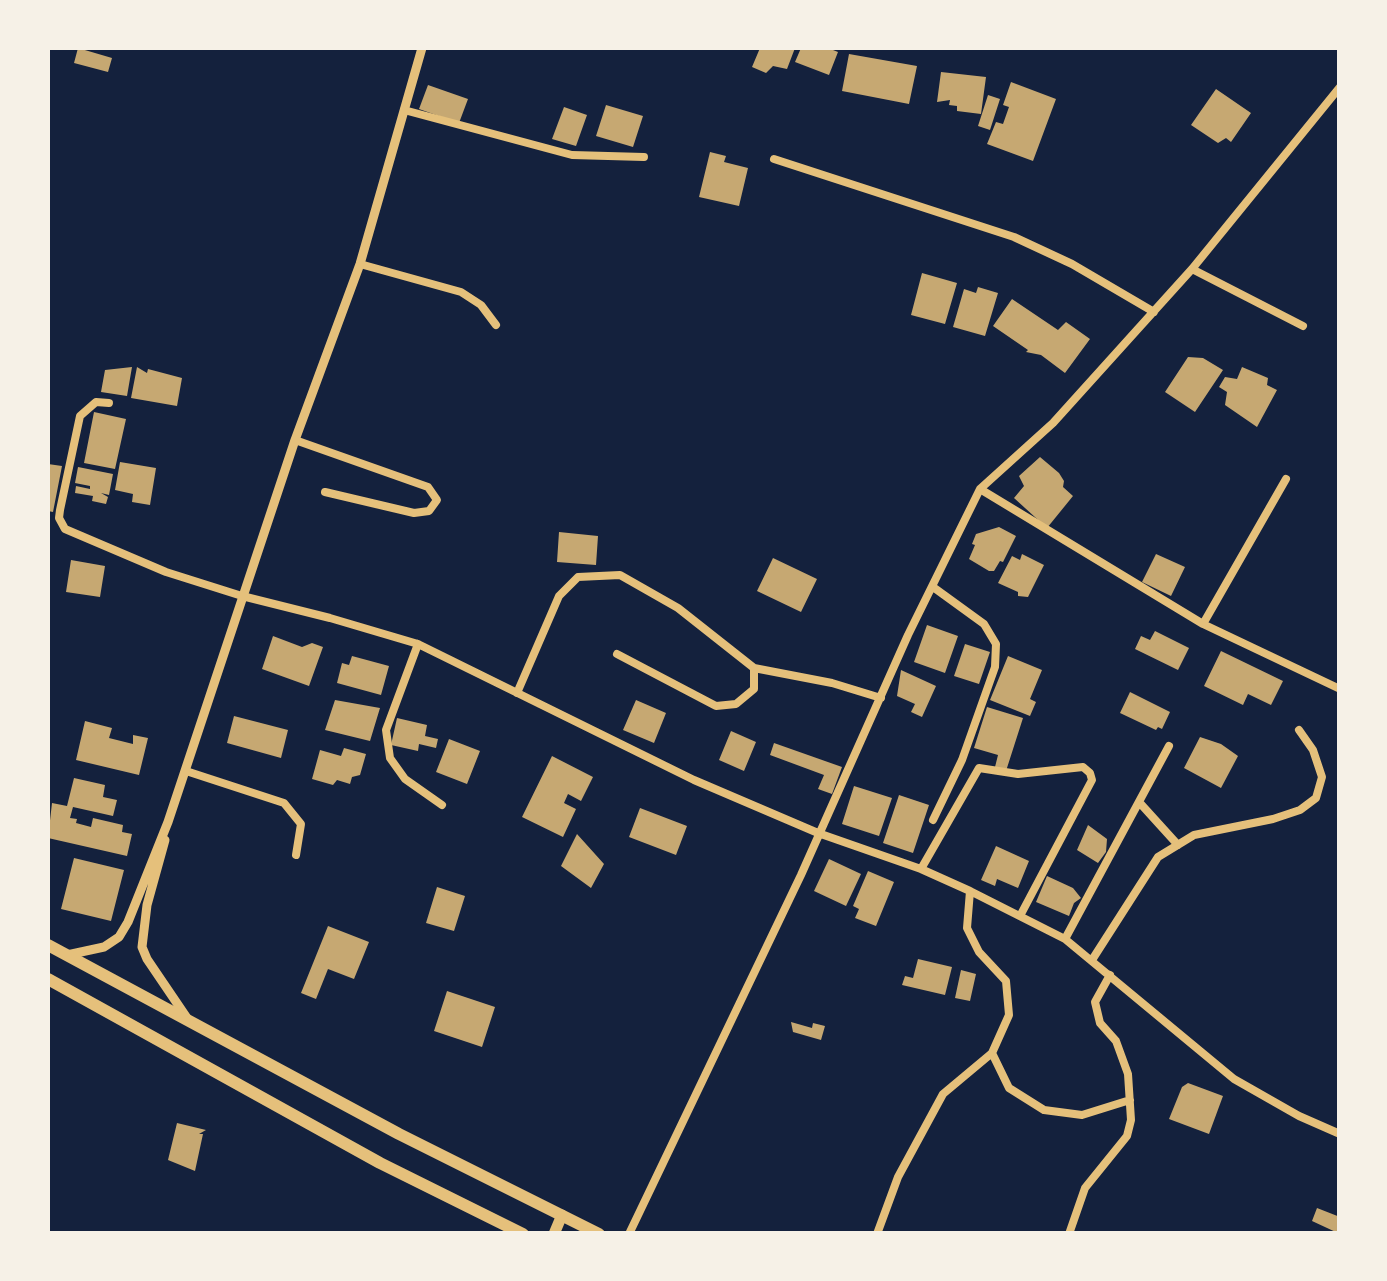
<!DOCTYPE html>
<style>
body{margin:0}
#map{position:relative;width:1387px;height:1281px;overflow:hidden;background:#14213d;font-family:Quicksand,sans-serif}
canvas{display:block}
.frame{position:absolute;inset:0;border:50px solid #f6f1e7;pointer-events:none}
</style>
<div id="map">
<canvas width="1387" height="1281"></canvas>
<div class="frame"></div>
</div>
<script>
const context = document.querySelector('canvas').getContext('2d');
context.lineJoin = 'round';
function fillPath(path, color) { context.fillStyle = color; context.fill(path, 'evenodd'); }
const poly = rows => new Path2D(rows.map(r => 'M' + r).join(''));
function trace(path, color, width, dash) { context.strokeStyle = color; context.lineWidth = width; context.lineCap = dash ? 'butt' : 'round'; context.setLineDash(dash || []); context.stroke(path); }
fillPath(poly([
 [78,48,112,58,108,72,74,63],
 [760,48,795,48,787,69,773,66,766,73,752,67],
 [801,48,828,48,838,52,829,75,795,62],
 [849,54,917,66,909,104,842,91],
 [941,72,986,77,981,114,957,111,957,106,949,105,950,100,937,102],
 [1011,82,1056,99,1033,161,987,144,996,122,1003,124,1009,107,1003,105],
 [428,85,468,99,459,123,419,109],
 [1216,89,1251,113,1231,142,1226,138,1218,143,1191,125],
 [988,95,1000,99,990,130,978,126],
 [606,105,643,116,633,147,596,136],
 [564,107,587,115,576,146,552,139],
 [710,152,726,156,724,162,748,168,739,206,699,197],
 [922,273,957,283,945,324,911,315],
 [978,287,998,293,985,336,953,327,964,289,976,293],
 [1012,299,1058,330,1066,322,1090,339,1065,373,1041,355,1026,352,1028,350,993,326],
 [1188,357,1203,358,1223,370,1195,412,1165,392],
 [132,367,127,396,101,392,105,370],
 [137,367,147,373,148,369,182,378,177,406,131,398],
 [1242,367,1268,378,1267,385,1277,390,1257,427,1225,405,1227,392,1219,387,1225,377,1237,379],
 [94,412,126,419,115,469,84,463],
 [1040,457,1059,473,1064,481,1063,487,1073,496,1047,528,1014,498,1024,486,1019,476],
 [120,462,156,468,150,505,132,502,133,494,115,490],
 [48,464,62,466,53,512,48,511],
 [78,467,113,474,109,495,101,493,108,497,106,504,92,501,93,496,75,493,76,486,90,489,90,486,75,483],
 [999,527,1016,536,1003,562,1000,561,994,571,989,571,969,559,975,545,972,544,976,534],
 [559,532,598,536,596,565,557,562],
 [1022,554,1044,565,1028,597,1018,596,1018,592,998,583,1012,556,1020,560],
 [1156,554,1185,567,1171,596,1142,582],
 [773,558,817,579,801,612,757,591],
 [71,560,105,566,100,597,66,592],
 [927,625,958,636,945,673,914,662],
 [1155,631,1189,648,1178,670,1135,649,1141,636,1150,640],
 [273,636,302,647,312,643,323,647,309,686,262,669],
 [965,644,990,652,979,684,954,676],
 [1221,651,1283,681,1271,705,1248,694,1243,705,1204,686],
 [352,656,389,666,381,695,337,683,342,663,349,665],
 [1008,656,1042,670,1030,699,1036,702,1030,716,990,700],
 [901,670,936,686,922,717,911,712,915,704,897,696],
 [1130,692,1170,712,1162,729,1158,727,1156,730,1120,713],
 [335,700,380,708,370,741,325,730],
 [636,700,666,713,654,743,623,730],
 [987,707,1023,718,1006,771,995,767,998,755,974,748],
 [234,716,288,730,281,758,227,743],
 [397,718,427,725,425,736,438,739,436,748,419,744,418,751,391,745],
 [85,721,112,728,109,738,133,744,133,735,148,738,139,775,76,760],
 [731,731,756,742,744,771,719,760],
 [1200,737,1221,744,1238,756,1221,788,1184,768],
 [449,739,480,751,467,784,436,772],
 [774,743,842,767,832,794,818,789,824,775,770,755],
 [344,748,366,754,360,775,352,777,350,784,337,780,333,785,312,779,320,750,341,756],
 [552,756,593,777,581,801,568,794,564,803,576,809,563,837,522,817],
 [74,778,105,785,103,797,117,800,113,816,73,807,70,818,77,819,76,823,91,827,93,818,123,825,122,832,132,834,127,856,48,838,52,803,67,806],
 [854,786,892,798,879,836,842,824],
 [899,795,929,805,913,853,883,843],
 [640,808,687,826,676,855,629,837],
 [1088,825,1107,839,1106,852,1098,863,1077,850],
 [577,834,604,864,591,888,561,866],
 [996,846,1029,861,1018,888,997,879,995,886,981,880],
 [74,858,124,870,111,921,61,909],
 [829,859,861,874,846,906,814,891],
 [868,871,894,882,876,926,855,918,859,909,853,906],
 [1047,876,1073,888,1081,898,1074,903,1069,916,1036,902],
 [437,887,465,896,454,931,426,923],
 [328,926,369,942,354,979,328,969,316,999,301,993],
 [918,959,952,967,945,995,902,985,905,976,913,978],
 [961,970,976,974,970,1001,955,998],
 [447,991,495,1007,482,1047,434,1031],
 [791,1022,812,1028,813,1023,825,1026,821,1040,793,1032],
 [1188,1083,1223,1096,1209,1134,1169,1119,1182,1087],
 [177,1123,206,1130,199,1134,203,1134,195,1171,168,1160],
 [1317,1208,1340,1217,1340,1234,1312,1221]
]), '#c6a872');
trace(poly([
 [404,110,572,155,644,157],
 [774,159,1014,237,1072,264,1154,312],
 [360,264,461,292,481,305,496,325],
 [1192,269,1303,326],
 [109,403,96,402,80,416,60,510,59,518,65,529,166,572,242,596,330,618,418,644,694,780,818,833,921,869,970,891,1065,939,1234,1079,1299,1116,1340,1134],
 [295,440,428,487,437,500,429,511,414,513,325,492],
 [980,489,1203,624,1340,689],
 [933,587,984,624,996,644,995,667,962,760,933,820],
 [1203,624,1286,479],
 [418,644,386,730,390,758,405,779,442,805],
 [754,668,832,683,881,698],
 [517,693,559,596,578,577,620,575,678,608,754,668,754,689,736,704,716,706,617,654],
 [186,771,284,803,301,824,296,855],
 [1139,802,1178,845],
 [921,869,979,768,1018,774,1083,767,1090,773,1092,780,1020,916],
 [1065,939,1169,746],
 [1092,960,1158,857,1194,835,1273,819,1300,810,1316,798,1322,777,1313,750,1299,730],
 [992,1053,1009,1088,1044,1110,1082,1115,1130,1100],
 [629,1234,801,875,908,635,980,489,1053,423,1192,269,1340,87],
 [877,1234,898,1177,943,1094,992,1053,1009,1015,1006,981,979,952,967,928,970,891],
 [1069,1234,1085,1188,1127,1136,1131,1120,1128,1074,1116,1041,1100,1023,1095,1002,1110,975]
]), '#e5c07b', 8);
trace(poly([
 [165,840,147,905,142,947,147,959,187,1018],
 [67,955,104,947,119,937,128,922,168,822,295,440,360,264,422,48]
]), '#e5c07b', 9);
trace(poly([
 [554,1234,562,1215]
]), '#e5c07b', 11);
trace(poly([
 [48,945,399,1134,599,1234],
 [48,979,380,1163,523,1234]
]), '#e5c07b', 12);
</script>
